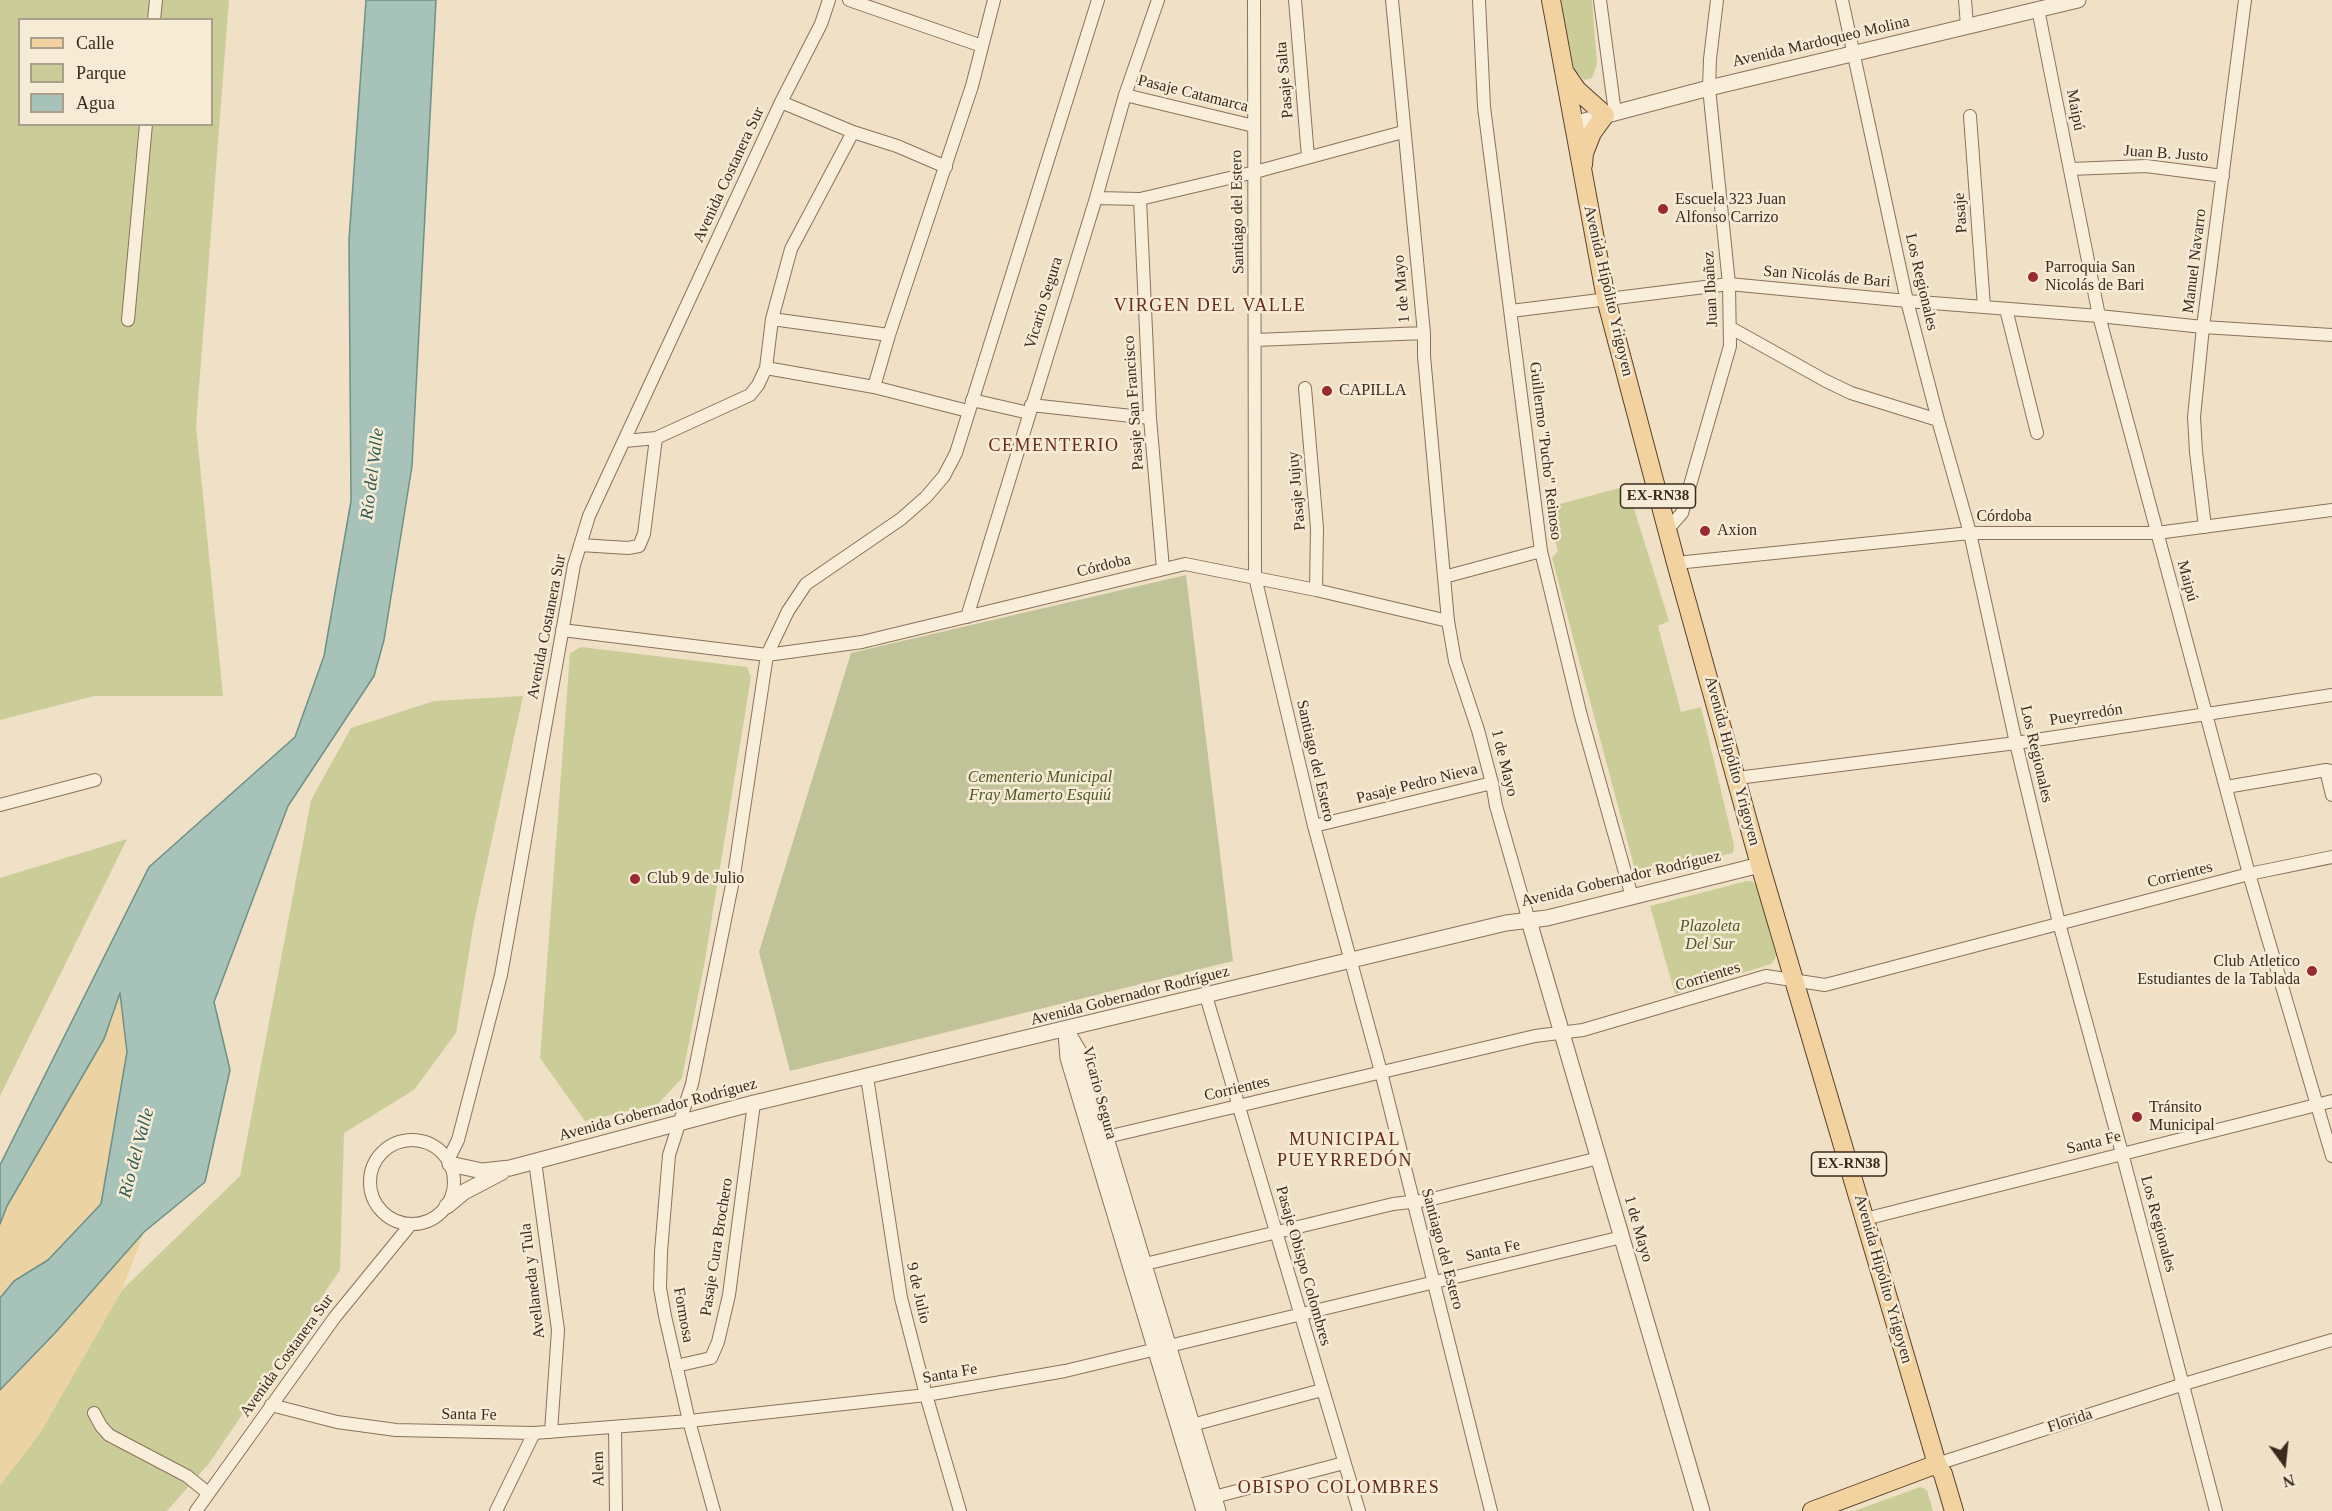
<!DOCTYPE html>
<meta charset="utf-8">
<style>
body{margin:0}
#map{position:relative;width:2332px;height:1511px;overflow:hidden;background:#efe0c6;font-family:Georgia,serif}
canvas{display:block}
.legend{position:absolute;left:18px;top:18px;width:195px;height:108px;box-sizing:border-box;background:#f6ebd5;border:2px solid #ab9e8c;margin:0;padding:8px 10px;list-style:none;font-size:18px;color:#3b2b1f}
.legend li{display:flex;align-items:center;gap:12px;height:30px}
.legend b{width:30px;border:2px solid #ab9e8c}
.north{position:absolute;left:2254px;top:1433px;width:60px;height:60px;-webkit-text-stroke:4px #f6ebd5;paint-order:stroke;rotate:165deg;font-size:16px;font-weight:700;line-height:24px;text-align:center;color:#3b2b1f}
.north::after{content:'';display:block;margin:auto;width:21px;height:27px;background:#3b2b1f;clip-path:polygon(50% 0,100% 100%,50% 72%,0 100%)}
</style>
<div id="map">
<canvas width="2332" height="1511"></canvas>
<ul class="legend">
<li><b style="height:8px;background:#f2d29e"></b>Calle</li>
<li><b style="height:16px;background:#cbcd99"></b>Parque</li>
<li><b style="height:16px;background:#a7c2b9"></b>Agua</li>
</ul>
<div class="north">N</div>
</div>
<script>
const context = document.querySelector('canvas').getContext('2d');
context.lineJoin = 'round';
function fillPath(path, color) { context.fillStyle = color; context.fill(path, 'evenodd'); }
const poly = rows => new Path2D(rows.map(r => 'M' + r).join(''));
function trace(path, color, width, dash) { context.strokeStyle = color; context.lineWidth = width; context.lineCap = dash ? 'butt' : 'round'; context.setLineDash(dash || []); context.stroke(path); }
function drawText(font, color, halo, rows, align = 'center') {
  context.font = font + ' Georgia,serif'; context.lineWidth = 5; context.setLineDash([]); context.textBaseline = 'middle'; context.strokeStyle = halo; context.fillStyle = color; for (const [text, x, y, turn = 0] of rows) {
    context.save(); context.translate(x, y); context.rotate((+turn || 0) * Math.PI / 180); context.textAlign = isNaN(turn) ? turn : align; if (halo) context.strokeText(text, 0, 0); context.fillText(text, 0, 0); context.restore();
  }
}
fillPath(poly([
 [0,0,229,0,196,426,223,696,94,696,0,720],
 [20,20,212,20,212,124,20,124],
 [1560,0,1592,0,1597,64,1592,78,1584,80,1574,69],
 [1627,486,1669,621,1658,626,1681,712,1701,707,1734,845,1733,853,1644,874,1635,870,1552,558,1558,551,1545,508],
 [581,647,747,667,751,677,705,960,682,1078,658,1104,585,1121,540,1058,570,653],
 [523,696,474,922,456,1033,414,1090,344,1133,340,1270,210,1462,167,1511,0,1511,0,1485,40,1433,122,1290,240,1176,311,800,351,728,434,701],
 [127,839,0,1096,0,878],
 [1747,881,1752,881,1756,885,1776,954,1775,959,1771,964,1675,994,1650,906],
 [1920,1487,1927,1490,1933,1511,1854,1511]
]), '#cbcd99');
fillPath(poly([
 [120,991,127,1052,101,1204,48,1260,14,1281,0,1298,0,1224,7,1206,104,1039],
 [144,1232,122,1290,40,1433,0,1485,0,1390,55,1333]
]), '#ebd3a3');
fillPath(poly([
 [1186,575,1233,961,790,1071,759,952,851,653]
]), '#c0c298');
const water = poly([
 [366,0,436,0,412,466,384,640,374,676,288,806,214,1002,230,1070,205,1182,144,1232,55,1333,0,1390,0,1298,14,1281,48,1260,101,1204,127,1052,120,993,104,1039,7,1206,0,1224,0,1165,149,867,295,737,324,656,351,501,349,240,366,0]
]);
fillPath(water, '#a7c2b9');
trace(water, '#6d9186', 1.5);
const minor = poly([
 [849,0,982,46],
 [1254,0,1255,577,1314,826,1381,1072,1491,1511],
 [1295,0,1308,157],
 [1392,0,1424,333,1424,356,1448,621,1455,661,1478,730,1492,783,1496,806,1529,921],
 [1479,0,1484,107,1541,551,1581,716,1632,897],
 [1600,0,1615,113],
 [1842,0,1907,301,1938,420,1970,533,2016,743,2059,923,2122,1153,2216,1511],
 [1965,0,1967,26],
 [2038,9,2099,316,2249,874,2332,1156],
 [154,20,156,0],
 [1125,95,1254,126],
 [781,102,853,132,897,146,946,167],
 [1970,116,1984,307],
 [2070,169,2146,166,2223,176],
 [1096,198,1140,199,1255,172,1403,132],
 [1140,199,1150,418,1163,569],
 [2006,309,2037,433],
 [1511,311,1729,284,1907,301,2099,316,2203,327,2332,335],
 [772,319,889,335],
 [128,320,146,124],
 [1731,328,1826,381,1851,393,1938,420],
 [1256,340,1424,333],
 [766,368,874,387,968,411],
 [874,387,889,335,972,86,994,0],
 [1305,388,1317,528,1316,590],
 [972,400,1029,413],
 [1031,405,1150,418],
 [625,441,656,438,750,395,758,385,766,368,772,319,791,249,853,132],
 [2205,527,2196,452,2194,417,2203,327,2245,0],
 [1667,530,1682,513,1730,346,1729,284,1709,88,1710,59,1717,0],
 [580,545,628,548,639,546,644,534,656,438],
 [1676,563,1970,533,2157,533,2332,510],
 [1444,577,1541,551],
 [967,617,1096,198,1125,95,1158,0],
 [562,630,767,655,862,642,1185,564,1316,590,1448,621],
 [2326,770,2332,795],
 [1737,778,2016,743,2332,695],
 [2226,787,2326,770,2332,771],
 [0,805,95,780],
 [1314,826,1492,783],
 [1206,996,1359,1511],
 [867,1077,901,1298,926,1395,960,1511],
 [1098,1139,1535,1036,1583,1030,1766,976,1825,985,2249,874,2332,857],
 '370 1182a42 42 0 1 1 84 0a42 42 0 1 1-84 0Z',
 [448,1160,458,1140,501,975,574,565,589,516,781,102,821,24,829,0],
 [535,1161,558,1330,551,1432],
 [1865,1219,2332,1101],
 [1137,1266,1393,1204,1428,1200,1599,1158],
 [676,1366,711,1358,718,1342,729,1295,754,1103],
 [271,1405,337,1422,396,1430,534,1433,689,1421,926,1395,1065,1371,1622,1237],
 [94,1413,101,1426,109,1435,187,1476,208,1493],
 [1192,1425,1322,1390],
 [615,1427,616,1511],
 [1937,1464,2184,1384,2332,1340],
 [1214,1497,1344,1463],
 [196,1511,335,1317,411,1224],
 [496,1511,534,1433],
 [714,1511,689,1421,665,1316,660,1288,661,1252,669,1155,692,1084,734,875,767,655,788,611,806,584,901,519,926,497,944,476,956,453,1098,0]
]);
const tertiary = poly([
 [1573,124,1709,88,2078,0],
 [1529,921,1702,1511],
 [1066,1030,1081,1055,1218,1511],
 [1066,1033,1068,1058,1204,1511],
 [450,1164,482,1171,510,1168,754,1103,1506,923,1547,918,1760,865],
 [447,1206,464,1192,502,1172]
]);
const primary = poly([
 [1551,0,1606,299,1676,563,1760,865,1937,1464,1943,1474,1954,1511],
 [1566,74,1577,90,1605,115,1592,133,1584,153,1583,165],
 [1812,1511,1937,1464]
]);
trace(minor, '#8b715b', 14);
trace(tertiary, '#8b715b', 17);
trace(primary, '#58402f', 20);
trace(minor, '#f9eed9', 12);
trace(tertiary, '#f9eed9', 15);
trace(primary, '#f2d29e', 18);
for (const [x, y, r, color] of [
 [1663,209,6,"#9a2a32"],
 [2033,277,6,"#9a2a32"],
 [1327,391,6,"#9a2a32"],
 [1705,531,6,"#9a2a32"],
 [635,879,6,"#9a2a32"],
 [2312,971,6,"#9a2a32"],
 [2137,1117,6,"#9a2a32"]
]) { const dot = new Path2D(); dot.arc(x, y, r, 0, 2 * Math.PI); context.fillStyle = color; context.fill(dot); trace(dot, '#f6ebd5', 2); }
for (const [x, y, w] of [
 [1658,496,75],
 [1849,1164,75]
]) { const box = new Path2D(); box.roundRect(x - w / 2, y - 12, w, 24, 4.5); context.fillStyle = '#f6ebd5'; context.fill(box); trace(box, '#3b2b1f', 1.5); }
drawText('bold 15px', '#3b2b1f', null, [
 ["EX-RN38",1658,496],
 ["EX-RN38",1849,1164]
]);
drawText('16px', '#3b2b1f', '#f6ebd5', [
 ["Avenida Mardoqueo Molina",1821,42,-13],
 ["Pasaje Salta",1285,80,-95],
 ["Pasaje Catamarca",1193,94,14],
 ["Maipú",2075,110,79],
 ["Juan B. Justo",2166,154,4],
 ["Avenida Costanera Sur",729,175,-65],
 ["Santiago del Estero",1238,212,-91],
 ["Pasaje",1961,213,-94],
 ["Manuel Navarro",2195,261,-83],
 ["San Nicolás de Bari",1827,277,5],
 ["Los Regionales",1921,282,77],
 ["1 de Mayo",1402,289,-95],
 ["Juan Ibañez",1711,289,-93],
 ["Avenida Hipólito Yrigoyen",1608,291,77],
 ["Vicario Segura",1044,303,-73],
 ["Pasaje San Francisco",1134,403,-94],
 ["Guillermo \"Pucho\" Reinoso",1545,451,83],
 ["Pasaje Jujuy",1297,491,-95],
 ["Córdoba",2004,517],
 ["Córdoba",1104,566,-14],
 ["Maipú",2187,581,75],
 ["Avenida Costanera Sur",547,627,-79],
 ["Pueyrredón",2086,715,-9],
 ["Los Regionales",2036,754,77],
 ["Santiago del Estero",1315,761,77],
 ["Avenida Hipólito Yrigoyen",1732,761,75],
 ["1 de Mayo",1504,763,76],
 ["Pasaje Pedro Nieva",1417,784,-14],
 ["Corrientes",2180,875,-14],
 ["Avenida Gobernador Rodríguez",1621,879,-13],
 ["Corrientes",1708,977,-17],
 ["Avenida Gobernador Rodríguez",1130,996,-14],
 ["Corrientes",1237,1089,-13],
 ["Vicario Segura",1099,1093,75],
 ["Avenida Gobernador Rodríguez",658,1110,-15],
 ["Santa Fe",2094,1143,-14],
 ["Los Regionales",2158,1224,75],
 ["1 de Mayo",1638,1229,74],
 ["Pasaje Cura Brochero",717,1247,-81],
 ["Santiago del Estero",1442,1249,75],
 ["Santa Fe",1493,1251,-13],
 ["Pasaje Obispo Colombres",1303,1266,74],
 ["Avenida Hipólito Yrigoyen",1883,1279,74],
 ["Avellaneda y Tula",533,1281,-97],
 ["9 de Julio",918,1293,77],
 ["Formosa",683,1315,80],
 ["Avenida Costanera Sur",287,1356,-54],
 ["Santa Fe",950,1374,-10],
 ["Santa Fe",469,1415,1],
 ["Florida",2070,1421,-18],
 ["Alem",599,1469,-91]
]);
drawText('16px', '#3b2b1f', '#f6ebd5', [
 ["Escuela 323 Juan",1675,200],
 ["Alfonso Carrizo",1675,218],
 ["Parroquia San",2045,268],
 ["Nicolás de Bari",2045,286],
 ["CAPILLA",1339,391],
 ["Axion",1717,531],
 ["Club 9 de Julio",647,879],
 ["Club Atletico",2300,962,"right"],
 ["Estudiantes de la Tablada",2300,980,"right"],
 ["Tránsito",2149,1108],
 ["Municipal",2149,1126]
], 'left');
drawText('italic 16px', '#4e5725', '#f6ebd5', [
 ["Cementerio Municipal",1040,778],
 ["Fray Mamerto Esquiú",1040,796],
 ["Plazoleta",1710,927],
 ["Del Sur",1710,945]
]);
context.letterSpacing = '1.5px';
drawText('18px', '#68291e', '#f6ebd5', [
 ["VIRGEN DEL VALLE",1210,306],
 ["CEMENTERIO",1054,446],
 ["MUNICIPAL",1345,1140],
 ["PUEYRREDÓN",1345,1161],
 ["OBISPO COLOMBRES",1339,1488]
]);
context.letterSpacing = '0px';
drawText('italic 18px', '#2e5a55', '#f6ebd5', [
 ["Río del Valle",373,474,-83],
 ["Río del Valle",137,1153,-75]
]);
</script>
